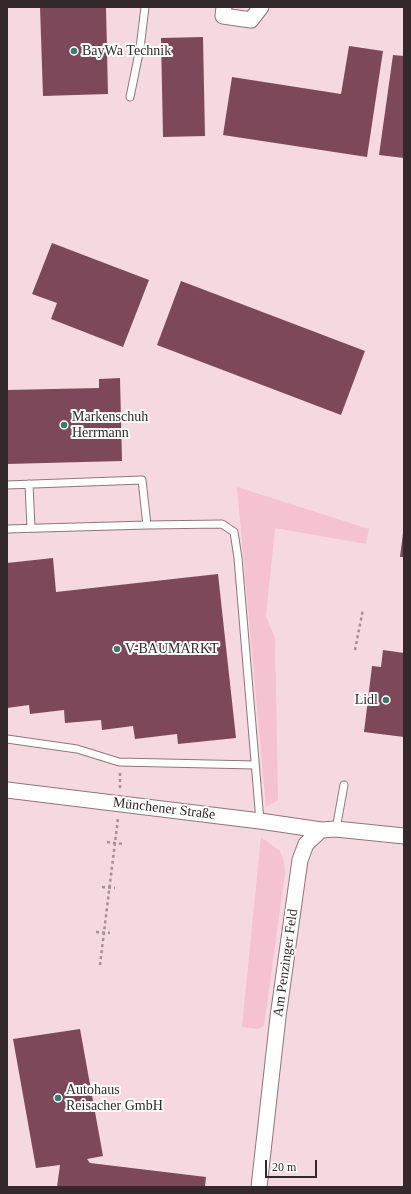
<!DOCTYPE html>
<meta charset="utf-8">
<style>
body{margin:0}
#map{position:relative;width:411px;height:1194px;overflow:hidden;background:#f6d8e1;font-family:"Times New Roman",serif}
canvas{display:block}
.frame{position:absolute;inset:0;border:8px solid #33282b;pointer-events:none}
.scale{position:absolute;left:265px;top:1160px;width:52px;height:18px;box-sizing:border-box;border:2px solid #33282b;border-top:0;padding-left:5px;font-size:12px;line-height:14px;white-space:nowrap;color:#33282b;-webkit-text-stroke:3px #fff;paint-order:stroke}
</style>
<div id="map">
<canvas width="411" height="1194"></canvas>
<div class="frame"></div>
<div class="scale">20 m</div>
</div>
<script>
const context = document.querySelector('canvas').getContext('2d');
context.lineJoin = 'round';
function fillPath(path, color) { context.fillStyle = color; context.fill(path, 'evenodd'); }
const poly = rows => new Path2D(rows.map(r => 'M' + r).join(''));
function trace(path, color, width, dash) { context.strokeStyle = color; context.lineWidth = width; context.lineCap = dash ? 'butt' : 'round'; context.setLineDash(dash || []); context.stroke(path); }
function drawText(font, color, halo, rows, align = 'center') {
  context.font = font + ' "Times New Roman",serif'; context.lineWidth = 4; context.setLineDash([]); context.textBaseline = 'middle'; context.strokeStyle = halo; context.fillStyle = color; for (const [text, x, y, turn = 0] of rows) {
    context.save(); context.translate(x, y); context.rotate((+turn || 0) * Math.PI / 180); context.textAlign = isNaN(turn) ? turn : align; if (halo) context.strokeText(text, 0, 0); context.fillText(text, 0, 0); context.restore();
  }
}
fillPath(poly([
 [237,487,369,529,366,544,275,528,266,616,275,638,278,800,266,807],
 [261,837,280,851,284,862,285,873,264,1026,258,1029,242,1027]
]), '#f4c2d0');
fillPath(poly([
 [40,7,106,7,108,94,43,96],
 [203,37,205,136,163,137,161,38],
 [349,46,383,51,367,157,223,135,232,77,341,94],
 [393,55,404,56,404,158,379,155],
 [52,243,149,280,123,347,51,319,57,303,32,294],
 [181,281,365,351,341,415,157,345],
 [120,378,122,461,7,464,7,390,99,388,99,379],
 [403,533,404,533,404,557,400,557],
 [53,558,56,592,218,574,236,738,178,744,177,734,135,739,133,726,102,730,101,720,65,723,64,710,30,714,29,705,7,708,7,563],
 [383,650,404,653,404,737,364,732,372,666,381,667],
 [80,1029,103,1156,87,1159,90,1163,206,1177,205,1187,57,1187,60,1165,36,1168,13,1039]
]), '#7d495a');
const service = poly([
 [130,97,140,48,145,7],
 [29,484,31,528],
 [7,485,142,480,147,525],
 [7,529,147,525,222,524,234,532,238,558,260,821],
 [7,739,77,749,119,762,255,765],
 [336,829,344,785]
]);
const minor = poly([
 [224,7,223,16,251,20,261,7],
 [7,790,260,821,321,830,336,829,404,836],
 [259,1187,278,1017,300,860,306,844,321,830]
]);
trace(service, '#90767d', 9);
trace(minor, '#90767d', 17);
trace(poly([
 [355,650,363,609],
 [120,773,120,788],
 [107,842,123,844],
 [102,887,115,888],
 [96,932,110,933],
 [100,965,118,818]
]), '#a69097', 2.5, [3, 3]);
trace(service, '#fff', 7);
trace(minor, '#fff', 15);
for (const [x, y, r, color] of [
 [74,51,4,"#377b6e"],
 [64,425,4,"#377b6e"],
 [117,649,4,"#377b6e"],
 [386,700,4,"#377b6e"],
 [58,1098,4,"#377b6e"]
]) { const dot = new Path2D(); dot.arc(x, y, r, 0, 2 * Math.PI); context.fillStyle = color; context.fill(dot); trace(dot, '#fff', 1.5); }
drawText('14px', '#33282b', '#fff', [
 ["BayWa Technik",82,51],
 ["Markenschuh",72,417],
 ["Herrmann",72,433],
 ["V-BAUMARKT",125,649],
 ["Lidl",378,700,"right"],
 ["Autohaus",66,1090],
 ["Reisacher GmbH",66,1106]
], 'left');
drawText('14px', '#33282b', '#fff', [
 ["Münchener Straße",164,809,7],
 ["Am Penzinger Feld",286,963,-82]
]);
</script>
